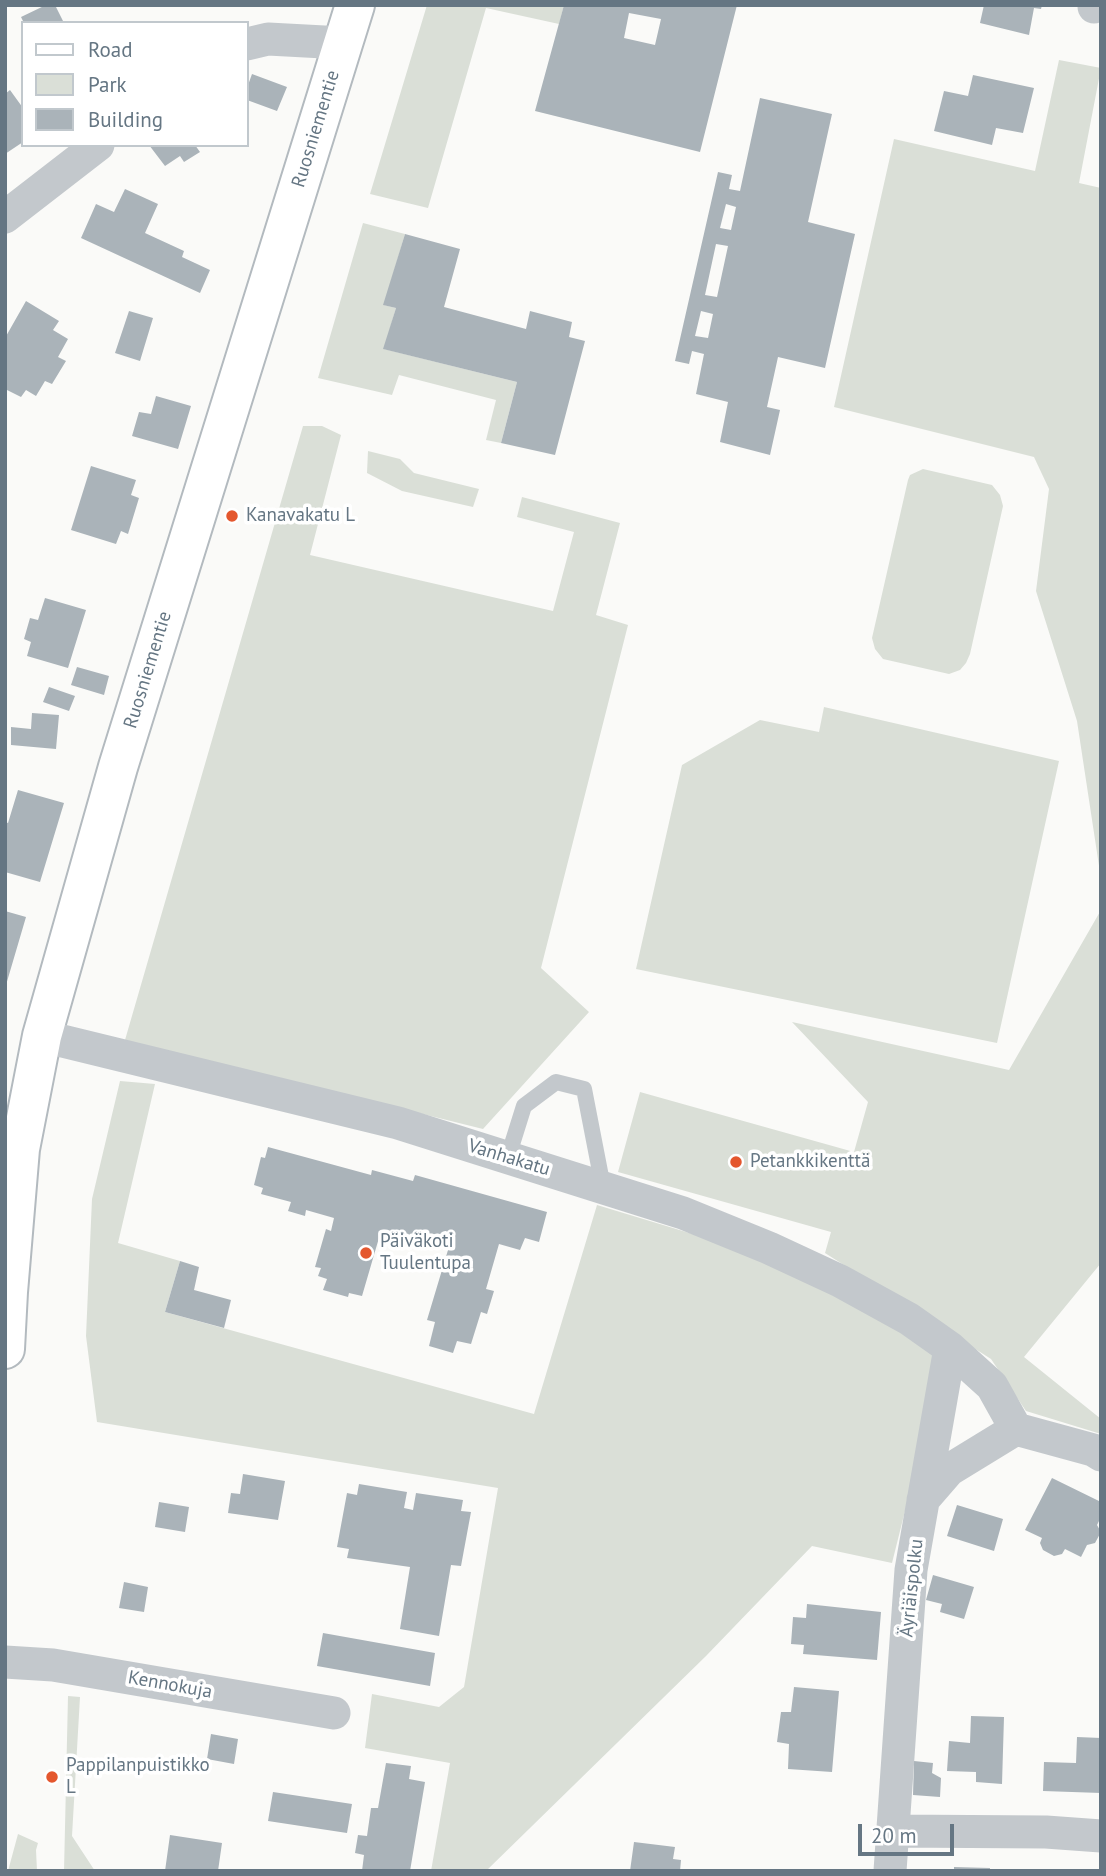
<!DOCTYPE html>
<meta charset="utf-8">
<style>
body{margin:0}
#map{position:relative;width:1106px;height:1876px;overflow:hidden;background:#fafaf8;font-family:"PT Sans",sans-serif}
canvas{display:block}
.frame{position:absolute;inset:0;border:7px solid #657683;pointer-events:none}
.legend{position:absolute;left:21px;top:21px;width:228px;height:126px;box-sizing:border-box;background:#fff;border:2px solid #c1c8cd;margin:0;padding:9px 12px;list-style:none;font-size:21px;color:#657683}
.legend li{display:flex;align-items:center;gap:14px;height:35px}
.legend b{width:35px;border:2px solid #c1c8cd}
.scale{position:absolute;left:858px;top:1824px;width:96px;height:32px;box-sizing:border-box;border:4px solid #657683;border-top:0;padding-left:9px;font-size:21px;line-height:24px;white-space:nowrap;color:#657683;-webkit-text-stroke:5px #fff;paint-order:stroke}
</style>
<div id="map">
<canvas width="1106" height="1876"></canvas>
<div class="frame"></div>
<ul class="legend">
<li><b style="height:9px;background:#fff"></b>Road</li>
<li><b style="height:19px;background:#dadfd7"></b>Park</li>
<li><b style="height:19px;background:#aab3b9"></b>Building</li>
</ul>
<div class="scale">20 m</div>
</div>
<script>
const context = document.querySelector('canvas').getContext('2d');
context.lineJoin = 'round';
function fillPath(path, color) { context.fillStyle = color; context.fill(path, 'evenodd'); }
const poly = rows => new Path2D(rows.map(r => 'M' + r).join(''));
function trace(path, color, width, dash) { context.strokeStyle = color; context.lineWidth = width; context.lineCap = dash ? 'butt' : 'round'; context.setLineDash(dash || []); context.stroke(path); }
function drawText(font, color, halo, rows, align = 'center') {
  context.font = font + ' "PT Sans",sans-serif'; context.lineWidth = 7; context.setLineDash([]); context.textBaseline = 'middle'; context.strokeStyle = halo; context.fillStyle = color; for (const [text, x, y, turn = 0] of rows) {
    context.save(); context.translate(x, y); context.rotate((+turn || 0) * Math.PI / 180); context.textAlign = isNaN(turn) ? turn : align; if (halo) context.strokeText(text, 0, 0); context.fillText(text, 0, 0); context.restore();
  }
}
fillPath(poly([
 [427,5,564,5,559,24,486,8,428,208,370,194],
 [1059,60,1101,68,1079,183,1101,188,1101,879,1077,721,1036,591,1049,489,1034,457,834,407,894,139,1035,171],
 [363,223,405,234,384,305,396,308,384,349,517,382,501,443,486,440,496,400,399,375,392,395,318,378],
 [303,426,322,426,341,435,310,555,553,611,574,532,517,517,522,497,620,523,596,615,628,625,541,968,589,1012,483,1129,125,1040],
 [368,451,400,459,414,473,479,489,473,507,402,491,367,473],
 [923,469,992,485,1000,495,1003,506,970,654,966,663,960,670,949,674,883,659,875,649,872,638,908,480,910,475],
 [824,707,1059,761,997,1043,636,969,682,765,760,720,819,732],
 [1101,910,1101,1263,1024,1357,1101,1419,1101,1434,1026,1411,991,1359,825,1253,831,1232,618,1172,640,1092,854,1152,868,1102,792,1022,1009,1070],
 [120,1081,155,1084,118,1243,180,1261,165,1312,534,1414,597,1205,739,1248,866,1309,937,1354,906,1507,892,1563,812,1546,706,1656,486,1871,431,1871,450,1763,365,1748,372,1694,439,1707,464,1687,498,1488,97,1422,86,1336,92,1199],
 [68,1696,80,1697,72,1836,95,1871,64,1871],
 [18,1834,38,1843,36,1850,37,1871,8,1871]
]), '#dadfd7');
fillPath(poly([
 [46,5,55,5,64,23,24,23,21,17],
 [564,5,737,5,700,152,535,111],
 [629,13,661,19,655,45,624,38],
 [984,5,1042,5,1041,9,1034,8,1029,35,980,23],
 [252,74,287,87,277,111,247,100,247,88],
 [973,75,1034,88,1023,133,996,128,992,145,934,131,944,91,968,96],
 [10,90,23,108,23,142,5,154,5,94],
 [760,98,832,114,808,222,855,234,825,368,778,357,767,407,780,410,770,455,720,442,728,402,696,394,704,354,692,351,689,364,675,361,718,172,732,175,729,189,740,191],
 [726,204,736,207,731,230,720,228],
 [716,244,728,246,717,297,705,295],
 [701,311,713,314,708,338,695,336],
 [149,145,195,145,200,152,184,162,180,156,165,166],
 [125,189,158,204,145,233,184,251,182,257,210,270,200,293,81,238,96,204,114,212],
 [405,234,460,249,444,307,526,329,530,311,572,322,569,337,585,341,555,455,501,443,517,382,383,349,396,308,383,305],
 [26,301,59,321,53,330,68,339,58,357,66,361,52,384,45,381,36,396,26,390,21,397,5,389,5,338],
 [129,311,153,318,140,361,115,353],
 [156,396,191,406,178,449,132,436,139,412,151,414],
 [91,466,136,480,131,495,139,498,128,534,121,531,116,544,71,530],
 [45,598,86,610,68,668,27,656,31,642,24,639,30,618,38,620],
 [77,667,109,676,104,695,71,685],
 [49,687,75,696,69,711,43,702],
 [32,713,59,715,56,749,11,745,11,727,31,729],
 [18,790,64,803,40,882,5,872,5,822,8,823],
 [5,911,26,917,6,985,5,985],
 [268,1147,371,1175,372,1170,413,1181,415,1175,547,1212,539,1242,525,1238,520,1250,499,1244,486,1289,494,1291,487,1314,481,1312,471,1344,457,1341,453,1353,429,1346,435,1322,427,1320,448,1250,381,1231,362,1296,349,1293,348,1297,323,1290,327,1279,318,1276,321,1268,315,1267,326,1229,331,1231,334,1218,306,1210,305,1216,288,1211,291,1202,261,1194,263,1188,254,1185,261,1157,265,1158],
 [180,1261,199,1267,194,1290,231,1300,224,1328,165,1312],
 [243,1474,285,1481,278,1520,228,1513,231,1493,240,1494],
 [1052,1478,1101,1502,1101,1517,1097,1525,1101,1532,1095,1543,1087,1545,1081,1557,1065,1549,1062,1554,1054,1556,1043,1550,1040,1543,1042,1538,1025,1530],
 [359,1484,407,1492,404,1508,413,1510,416,1493,463,1500,461,1511,471,1512,461,1566,451,1565,439,1636,400,1629,410,1567,347,1558,349,1549,337,1547,347,1493,357,1495],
 [159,1502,189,1507,185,1532,155,1527],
 [957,1505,1003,1519,994,1551,947,1536],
 [933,1575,974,1587,964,1619,940,1612,942,1604,926,1600],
 [124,1582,148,1587,144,1612,119,1608],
 [807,1604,881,1612,877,1660,803,1654,804,1645,791,1644,793,1617,806,1618],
 [323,1633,435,1653,430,1686,317,1666],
 [794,1687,839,1691,832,1772,788,1769,789,1744,777,1742,781,1712,791,1712],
 [971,1716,1004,1717,1002,1784,976,1782,976,1772,947,1771,949,1741,970,1743],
 [211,1734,238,1739,234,1764,207,1759],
 [1077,1737,1101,1738,1101,1793,1043,1791,1044,1762,1076,1763],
 [914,1761,933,1763,932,1773,941,1778,940,1797,913,1795],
 [386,1763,411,1766,409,1779,425,1782,410,1871,362,1871,364,1855,355,1853,358,1835,367,1836,371,1808,378,1808],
 [273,1792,352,1804,347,1833,268,1821],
 [170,1835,222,1843,218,1871,165,1871],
 [634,1842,675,1847,673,1859,681,1860,680,1871,630,1871],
 [954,1867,990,1868,990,1871,954,1871]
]), '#aab3b9');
const secondary = poly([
 [5,1349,8,1292,20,1149,42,1036,118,767,355,5]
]);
trace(secondary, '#b3babf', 42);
trace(poly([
 [508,1157,524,1106,556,1082,584,1089,603,1187]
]), '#c3c8cc', 16);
trace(poly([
 [1094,7,1094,5],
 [247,44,268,39,343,43],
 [5,217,98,145],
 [42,1036,398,1123,683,1213,769,1248,840,1281,909,1319,950,1348,992,1386,1016,1429,1093,1450,1101,1455],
 [923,1500,949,1470,1016,1429],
 [5,1662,53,1665,334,1713],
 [894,1831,1046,1832,1101,1836],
 [890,1871,911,1570,950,1348]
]), '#c3c8cc', 33);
trace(secondary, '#fff', 38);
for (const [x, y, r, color] of [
 [232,516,7,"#e4572e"],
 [736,1162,7,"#e4572e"],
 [366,1253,7,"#e4572e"],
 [52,1777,7,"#e4572e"]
]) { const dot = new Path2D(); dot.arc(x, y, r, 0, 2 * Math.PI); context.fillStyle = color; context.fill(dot); trace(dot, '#fff', 2.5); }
drawText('19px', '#657683', '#fff', [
 ["Ruosniementie",316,129,-73],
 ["Ruosniementie",148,670,-73],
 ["Vanhakatu",509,1158,17],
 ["Äyriäispolku",912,1588,-84],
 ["Kennokuja",170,1685,10]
]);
drawText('19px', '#657683', '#fff', [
 ["Kanavakatu L",246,516],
 ["Petankkikenttä",750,1162],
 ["Päiväkoti",380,1242],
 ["Tuulentupa",380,1264],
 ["Pappilanpuistikko",66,1766],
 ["L",66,1788]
], 'left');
</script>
